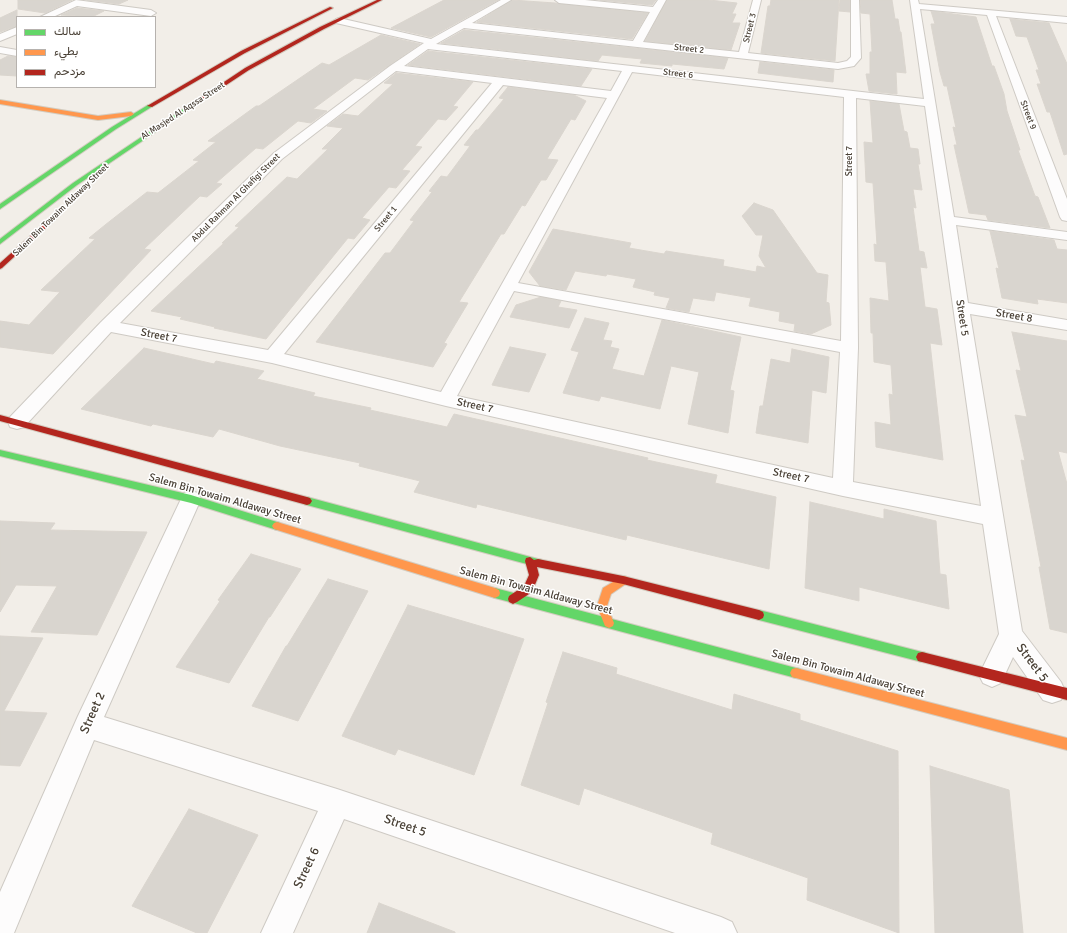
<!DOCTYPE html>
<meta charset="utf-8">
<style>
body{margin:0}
#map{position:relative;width:1067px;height:933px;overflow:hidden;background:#f2eee8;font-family:Signika,Vazirmatn,sans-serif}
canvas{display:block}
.legend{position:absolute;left:16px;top:16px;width:140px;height:72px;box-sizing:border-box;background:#fff;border:1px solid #b6b2ae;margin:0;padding:5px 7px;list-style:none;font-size:12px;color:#483f34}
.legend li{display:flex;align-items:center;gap:8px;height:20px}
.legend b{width:20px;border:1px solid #b6b2ae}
</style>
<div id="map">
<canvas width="1067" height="933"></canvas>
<ul class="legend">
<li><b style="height:5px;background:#63d668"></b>سالك</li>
<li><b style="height:5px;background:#ff974d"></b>بطيء</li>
<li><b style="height:5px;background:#b3261e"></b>مزدحم</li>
</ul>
</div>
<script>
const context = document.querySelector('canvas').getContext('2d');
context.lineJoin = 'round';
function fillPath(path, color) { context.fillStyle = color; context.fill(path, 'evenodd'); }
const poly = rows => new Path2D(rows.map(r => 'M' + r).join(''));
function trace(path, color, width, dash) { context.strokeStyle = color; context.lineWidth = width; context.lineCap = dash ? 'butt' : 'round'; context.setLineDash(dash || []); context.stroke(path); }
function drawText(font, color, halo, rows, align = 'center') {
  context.font = font + ' Signika,sans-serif'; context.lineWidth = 3; context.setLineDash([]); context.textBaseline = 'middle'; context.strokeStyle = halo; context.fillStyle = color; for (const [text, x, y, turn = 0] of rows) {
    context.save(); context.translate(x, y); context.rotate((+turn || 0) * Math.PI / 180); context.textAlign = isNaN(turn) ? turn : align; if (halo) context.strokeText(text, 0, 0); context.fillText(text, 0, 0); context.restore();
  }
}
const building = poly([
 [18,0,72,0,45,13,18,9,18,0],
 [87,0,128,0,119,4,87,0],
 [444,0,498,0,431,37,391,28,444,0],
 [512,0,555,3,648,13,632,39,477,22,512,0],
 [600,0,656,0,652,5,600,0],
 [667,0,709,0,737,3,732,14,736,14,732,23,740,23,731,50,645,41,667,0],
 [771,0,839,0,835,61,761,53,768,6,770,6,771,0],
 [840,0,850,0,850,12,839,11,840,0],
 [860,0,892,0,895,19,898,19,900,32,901,32,906,73,896,72,897,94,869,91,866,74,870,74,870,52,872,52,870,14,861,13,860,0],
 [77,8,104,11,92,17,61,15,77,8],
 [17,10,17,26,0,32,0,18,17,10],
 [931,11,976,17,992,66,994,66,1004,94,1007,111,1020,150,1018,150,1035,196,1038,197,1050,228,988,220,986,215,969,213,954,145,957,145,953,127,956,128,947,86,944,86,940,72,931,24,935,24,931,11],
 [1010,19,1049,23,1067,64,1067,154,1064,155,1050,112,1047,112,1037,84,1041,84,1036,70,1039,70,1027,37,1016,36,1010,19],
 [464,30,728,58,724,69,672,64,672,66,640,63,642,59,602,55,598,61,441,43,464,30],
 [381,35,420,44,368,80,355,78,313,109,327,111,311,123,298,121,263,149,256,148,216,183,222,184,207,197,200,196,144,249,151,250,53,354,0,347,0,321,29,325,60,292,41,290,95,239,89,238,105,225,147,192,158,193,199,161,193,160,216,142,208,141,256,106,259,106,322,63,329,65,381,35],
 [428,51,592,69,581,86,408,65,428,51],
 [8,56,17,57,17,76,0,75,0,60,8,56],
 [760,62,834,70,833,82,758,73,760,62],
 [396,73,473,82,453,106,458,107,446,120,438,119,415,146,422,147,402,170,410,171,396,188,389,187,362,218,370,220,354,239,348,238,266,339,214,328,215,327,180,319,182,317,151,311,224,243,222,243,239,227,235,226,287,177,297,179,328,149,322,149,343,128,327,126,343,114,358,116,393,84,384,83,396,73],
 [508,87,574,95,586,101,575,120,571,119,547,159,558,160,546,180,541,180,525,206,522,205,504,234,501,234,459,302,468,303,444,343,447,344,433,367,316,342,385,253,390,253,414,221,410,220,432,192,429,191,441,176,447,177,470,146,464,145,476,130,478,130,504,99,499,98,508,87],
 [870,101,899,104,904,131,907,132,910,148,918,149,920,164,918,164,922,190,913,189,916,208,913,207,919,251,924,252,927,268,920,267,925,307,937,309,942,345,930,343,943,460,876,447,875,422,891,425,889,394,893,395,891,365,874,362,873,333,871,333,870,298,889,301,886,262,875,261,874,244,877,245,873,183,866,182,864,142,873,143,870,101],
 [754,203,773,210,817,273,828,275,826,302,829,303,831,325,811,334,794,331,795,324,779,321,780,312,749,306,751,298,716,292,714,301,693,298,689,312,666,308,670,298,654,295,655,292,633,287,636,279,607,274,606,276,575,271,566,290,540,286,529,272,553,229,631,243,629,248,664,254,666,251,724,260,723,266,756,272,757,266,766,268,759,256,763,235,756,235,742,216,754,203],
 [990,231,1054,240,1057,249,1067,250,1067,303,1037,299,1038,304,1002,298,996,268,999,269,990,231],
 [541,297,561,301,558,307,577,310,569,328,510,317,516,305,541,297],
 [585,318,609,323,603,340,612,341,610,347,619,349,612,369,644,376,662,320,741,337,730,390,734,391,728,433,688,424,699,372,671,366,660,409,601,396,599,401,563,393,579,352,571,350,585,318],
 [1012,332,1067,341,1067,453,1058,451,1067,484,1067,633,1050,629,1039,567,1041,567,1021,460,1025,461,1015,415,1027,417,1016,370,1021,371,1012,332],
 [510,347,546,354,529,392,492,385,510,347],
 [144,348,214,364,216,361,264,371,257,379,315,393,313,396,371,408,370,410,447,427,454,414,648,458,647,460,717,475,715,483,776,497,769,569,627,535,626,540,477,504,476,508,414,492,420,481,359,466,360,463,280,446,219,429,213,437,153,424,151,426,81,409,144,348],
 [792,349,829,357,826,393,812,390,808,443,756,433,760,406,763,406,771,359,790,363,792,349],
 [810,502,884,519,884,509,936,521,940,574,946,575,949,609,859,587,859,601,805,588,810,502],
 [0,521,55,523,50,530,147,532,97,635,31,632,57,586,16,585,0,612,0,521],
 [251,554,301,569,270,617,269,617,229,683,176,667,220,601,218,600,251,554],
 [328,579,368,591,298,721,252,706,286,646,287,646,328,579],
 [408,605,524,639,474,775,398,749,395,755,342,736,408,605],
 [0,636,43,638,4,711,47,713,20,766,0,765,0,636],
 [563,652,617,668,616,674,732,710,734,694,800,714,800,720,898,751,899,933,807,900,808,878,711,844,713,833,584,788,579,805,521,785,548,703,546,702,563,652],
 [930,766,1009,790,1023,933,935,933,930,766],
 [189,809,258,835,207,933,197,933,132,906,189,809],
 [379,903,455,932,455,933,367,933,379,903]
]);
fillPath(building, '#d9d5cf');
trace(building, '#dad5ce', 1);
const street = poly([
 [76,0,151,10,156,13,151,16,77,6,53,17,40,17,76,0],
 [501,0,511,0,472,23,633,41,650,12,559,3,555,0,585,0,653,7,658,0,666,0,643,42,739,52,753,0,761,0,748,53,838,63,847,61,851,57,851,0,859,0,861,58,854,66,838,69,464,28,436,44,924,99,910,0,918,0,919,4,1067,17,1067,23,996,16,1067,199,1067,221,1062,220,1060,217,987,15,920,9,954,217,1067,232,1067,240,956,225,968,303,1067,320,1067,330,970,314,1022,631,1061,682,1065,691,1061,700,1052,703,1043,700,1013,657,1001,683,992,687,983,683,979,675,999,634,983,524,843,496,446,406,272,363,111,332,24,427,17,429,10,427,8,422,10,417,101,322,274,153,390,66,424,43,336,23,334,21,336,19,339,18,431,39,501,0],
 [428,49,622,71,611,91,404,66,428,49],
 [396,71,492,83,268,350,120,323,282,159,396,71],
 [632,72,844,97,841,341,518,283,632,72],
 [503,85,607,98,441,392,284,354,503,85],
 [856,98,925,106,981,506,853,482,858,348,856,98],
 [514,291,840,352,833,478,457,396,514,291],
 [17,27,17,34,0,41,0,34,17,27],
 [0,47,17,50,17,56,0,53,0,47],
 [191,491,198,493,201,499,104,717,337,789,721,917,732,922,737,933,675,933,344,819,293,933,261,933,318,811,94,740,14,933,0,933,0,892,78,716,181,499,184,493,191,491]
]);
const fast = poly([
 [201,97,206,98,77,185,0,244,0,239,73,183,201,97],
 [148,105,153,106,116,129,0,209,0,204,112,127,148,105],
 [0,450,191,495,277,522,280,523,282,526,280,529,277,530,191,503,0,456,0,450],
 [307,497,538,559,542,560,543,563,542,566,538,567,307,505,304,504,302,501,304,498,307,497],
 [495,588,796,668,800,669,802,673,800,677,796,678,495,598,491,596,490,593,491,590,495,588],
 [759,610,922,652,926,653,928,657,926,661,922,662,759,620,755,618,754,615,755,612,759,610]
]);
const slow = poly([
 [0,100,98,116,131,112,134,114,131,116,98,120,0,104,0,100],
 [277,522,495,588,499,590,500,593,499,596,495,598,274,529,272,526,274,523,277,522],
 [623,576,627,577,628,580,627,583,611,594,607,606,614,623,613,626,609,628,605,626,597,606,603,588,623,576],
 [796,668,1067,738,1067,750,796,678,792,677,790,673,792,669,796,668]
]);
const jam = poly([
 [377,0,382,0,324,29,249,70,205,99,200,98,245,68,320,27,377,0],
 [330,7,333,8,245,53,152,107,147,106,241,51,330,7],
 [56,213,61,214,2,268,0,269,0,263,56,213],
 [0,415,307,497,310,498,312,501,310,504,307,505,0,421,0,415],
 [530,557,534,560,538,559,623,576,759,610,763,612,764,615,763,618,759,620,623,584,537,567,539,575,532,592,517,602,513,604,509,602,508,599,509,596,524,586,529,575,525,561,526,558,530,557],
 [922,652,1067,688,1067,700,922,662,918,661,916,657,918,653,922,652]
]);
trace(street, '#cecac4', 2);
trace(fast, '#d3ccc0', 2);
trace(slow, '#d3ccc0', 2);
trace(jam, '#d3ccc0', 2);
fillPath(street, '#fdfcfc');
fillPath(fast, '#63d668');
fillPath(slow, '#ff974d');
fillPath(jam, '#b3261e');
drawText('9px', '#483f34', '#fff', [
 ["Street 3",750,28,-76],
 ["Street 2",689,49,6],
 ["Street 6",678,74,7],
 ["Al Masjed Al Aqssa Street",183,111,-33],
 ["Street 9",1028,115,69],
 ["Street 7",850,161,-90],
 ["Abdul Rahman Al Ghafigi Street",236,198,-45],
 ["Salem Bin Towaim Aldaway Street",61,210,-44],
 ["Street 1",386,219,-51]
]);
drawText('11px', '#483f34', '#fff', [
 ["Street 8",1014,316,10],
 ["Street 5",962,318,81],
 ["Street 7",159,336,11],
 ["Street 7",475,406,12],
 ["Street 7",791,476,12],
 ["Salem Bin Towaim Aldaway Street",225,499,16],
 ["Salem Bin Towaim Aldaway Street",536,591,15],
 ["Salem Bin Towaim Aldaway Street",848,674,15]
]);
drawText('13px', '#483f34', '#fff', [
 ["Street 5",1032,663,53],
 ["Street 2",93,713,-66],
 ["Street 5",405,826,19],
 ["Street 6",307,868,-65]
]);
</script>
